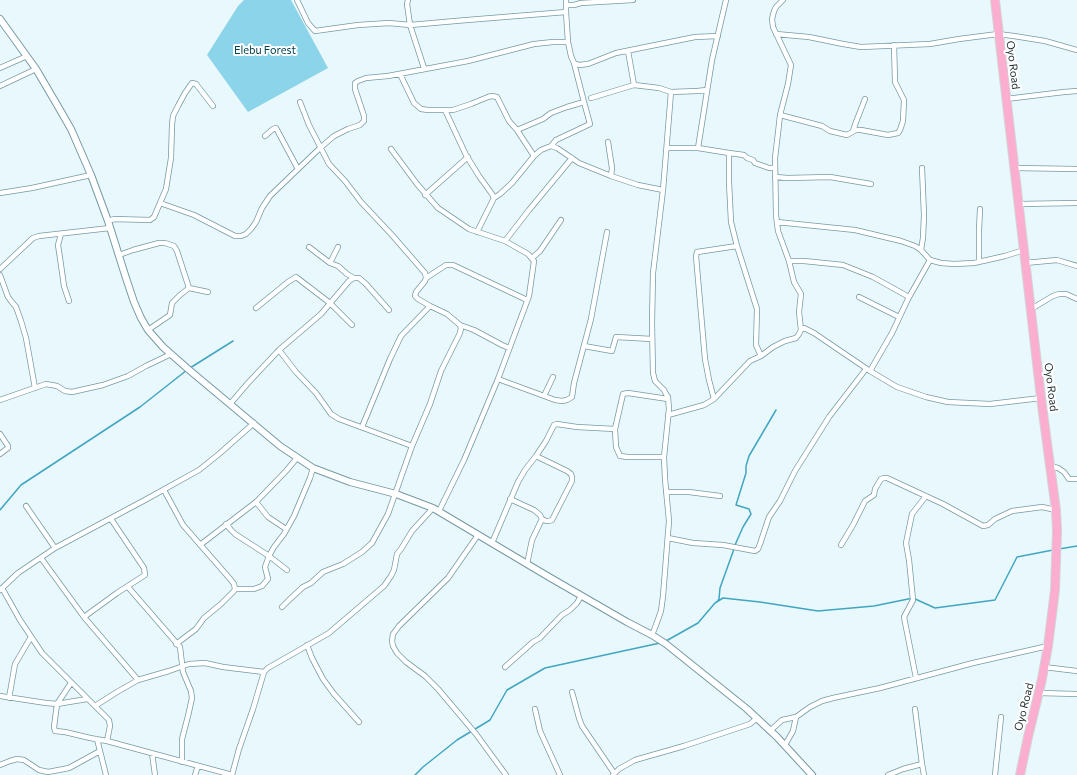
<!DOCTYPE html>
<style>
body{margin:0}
canvas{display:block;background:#e9f8fd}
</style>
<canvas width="1077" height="775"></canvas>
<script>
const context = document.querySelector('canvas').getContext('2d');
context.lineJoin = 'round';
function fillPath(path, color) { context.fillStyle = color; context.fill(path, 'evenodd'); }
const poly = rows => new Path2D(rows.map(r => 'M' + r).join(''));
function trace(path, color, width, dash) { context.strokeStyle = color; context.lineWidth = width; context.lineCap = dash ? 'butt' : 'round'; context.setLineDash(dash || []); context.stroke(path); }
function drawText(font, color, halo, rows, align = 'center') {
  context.font = font + ' Commissioner,sans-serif'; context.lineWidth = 4; context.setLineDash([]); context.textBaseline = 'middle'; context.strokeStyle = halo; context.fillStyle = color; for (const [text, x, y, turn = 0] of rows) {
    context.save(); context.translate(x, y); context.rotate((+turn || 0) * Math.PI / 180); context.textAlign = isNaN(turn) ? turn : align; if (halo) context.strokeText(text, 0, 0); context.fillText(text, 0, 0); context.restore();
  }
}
fillPath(poly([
 [244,0,291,0,328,68,248,112,207,55,238,6]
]), '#8cd4ea');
trace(poly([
 [190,368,233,341],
 [0,510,21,485,140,407,187,370],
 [735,545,743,527,751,514,749,509,736,505,746,473,746,466,749,456,776,410],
 [1059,549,1077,546],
 [717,602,719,599,720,588,734,549],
 [666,641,698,623,715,603,723,598,760,602,818,611,874,606,913,598,935,608,995,600,1017,557,1053,550],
 [415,775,423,767,457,740,490,720,507,690,545,668,660,643]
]), '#41a6c1', 1.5);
const street = poly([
 [297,0,308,23,315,31,358,25,389,23,410,25,467,20,566,12],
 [408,0,407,4,410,25,424,68],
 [566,0,566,12,568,42,571,56,574,63,579,65,588,64,616,53,695,37,718,36],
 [783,0,776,7,774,11,772,19,773,27,791,65,788,84,780,115,778,133,775,158,776,215,778,231,789,261,794,282,801,294,799,312,801,330],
 [566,5,574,5,581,3,633,0],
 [776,34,809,37,843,44,861,47,930,44,959,39,998,34,1014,36,1045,41,1077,50],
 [628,51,634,85],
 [0,68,27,56],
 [400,74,414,103,421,109,428,110,453,110,471,104,488,97,492,96,497,97,509,121,517,130,534,156],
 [0,86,36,69],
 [591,98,634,85,659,88,671,92,697,91,707,90],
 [1006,99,1064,92,1077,91],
 [445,110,466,155,479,176,492,194,494,198,477,232],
 [780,115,822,126,830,131,847,135,856,130,861,130,888,135,898,133,900,130,903,121,904,100,895,82,894,45],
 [517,130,543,119,551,113,567,107,584,102],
 [853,131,856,122,865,99],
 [265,136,273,129,276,128,298,169],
 [608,142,612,168,611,176],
 [551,146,557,148,579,163,611,176,638,185,663,190],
 [667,148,698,148,729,153,744,155,747,158,753,160,755,163,769,168,775,168],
 [698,148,712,60,726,0],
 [391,149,417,184,438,208,469,229,505,241,528,254,534,261,529,296,498,379,464,460,439,511],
 [729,153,729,182,731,222,737,246,757,309,756,345,761,356],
 [1014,168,1077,169],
 [775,177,788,178,830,177,871,184],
 [0,193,32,188,91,175],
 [425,195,468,157],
 [494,198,500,194,512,183,534,156,541,150,551,146,556,140,590,124,584,102,574,63],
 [160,203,194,215,235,236,241,236,246,234,251,229,256,222,262,208,270,196,320,148,334,136,348,129,360,125,364,121,364,116,355,89,355,83,358,81,366,78,388,76,468,61,534,44,553,42,568,42],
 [1019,204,1077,203],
 [108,221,114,219,150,220,154,217,166,189,171,158,172,125,173,116,178,106,185,93,192,83,196,84,213,106],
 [777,222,855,230,901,241,915,246,921,250,930,260,941,263,954,264,974,263,1005,256,1024,250],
 [61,234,58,245,60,258,64,286,69,301],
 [505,241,529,210,572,158],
 [309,247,330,263,338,266,347,274,354,278],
 [921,250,923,238,924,215,922,168],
 [119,255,133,250,159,243,165,243,174,246,177,251,189,288],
 [532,258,540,251,561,220],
 [789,261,804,261,843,265,873,277,909,297],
 [979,262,979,230,980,209],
 [330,263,338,247],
 [1025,263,1057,260,1077,266],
 [0,269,33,238,39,236,110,228],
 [0,275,8,297,11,301,16,307,21,321,26,338,35,388],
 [426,278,446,265,453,265,527,300],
 [859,297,899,317],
 [256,308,288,282,296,277,330,303,352,325],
 [1031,309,1053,296,1059,294,1066,294,1077,299],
 [460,325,474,330,502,345,509,348],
 [148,330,170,315,172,303,180,295,189,288,208,292],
 [584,346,612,351,616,337,652,339],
 [279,350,296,372,316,393,331,414,339,419,412,446],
 [870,371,892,333,908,299,930,260],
 [498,379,555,400,562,401,567,400,572,397,574,383,591,319,607,232],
 [544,396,553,377],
 [714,399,709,380,705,359,696,256,697,252,737,246],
 [0,400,46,384,57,386,65,391,72,392,103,385,128,376,146,366,171,354],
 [230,404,248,383,279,350,321,314,349,281,354,278,359,278,366,284,389,310],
 [668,415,704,405,714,399,750,361,761,356,773,347,785,341,796,338,799,334,801,330,804,328,814,333,870,371,897,387,926,397,948,402,990,404,1041,398],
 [362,427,390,359,401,336,430,306],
 [0,434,8,446,8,448,0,454],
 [664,457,628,457,620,456,616,447,615,429,623,394,628,393,668,399],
 [1050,466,1058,468,1064,472,1069,479,1077,479],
 [164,490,183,525,231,580,234,584,235,589],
 [666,492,689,492,720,496],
 [510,499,534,510,540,515,542,519,546,521,549,521,552,520,572,481,572,477,571,474,567,471,536,456],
 [256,502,268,517,286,529],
 [26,506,55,548],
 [226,524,231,530,235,534,269,556,287,570],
 [478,535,448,578,399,626,393,634,392,641,393,646,397,653,406,662,425,676,438,689,476,734,506,775],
 [668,538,693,543,723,545,755,551,758,549,760,544,769,517,780,501,795,471,829,417,866,369],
 [492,543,518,482,525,470,536,456,546,441,554,425,557,424,577,427,615,429],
 [200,545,256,502,286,471,297,458],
 [841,545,853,525,865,501,874,495,875,489,881,479,884,478,887,478,943,504,983,526,988,525,995,519,1012,511,1042,507,1056,510],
 [41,558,84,617,138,680],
 [527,564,532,540,542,519],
 [128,587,180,647,183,672,191,691,192,698,188,716,182,739,182,762],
 [2,588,20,620,42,653,109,720,110,726,107,741],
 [235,589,254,589,262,586,268,579,265,567,269,556,274,547,284,534,294,516,310,478,313,468],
 [0,590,18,573,55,548,145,500,199,470,219,454,254,423],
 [282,607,289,600,303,587,311,583,323,572,343,564,362,552,372,543,388,514,412,446,430,404,441,371,460,333,461,328,460,325,447,314,430,306,418,299,415,296,416,292,425,281,426,278,425,273,392,235,361,202,345,181,329,164,309,125,300,102],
 [84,617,117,593,145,575,144,568,111,519],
 [652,635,656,625,661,611,663,596,669,521,665,479,664,457,669,409,668,397,666,394,664,390,655,381,653,373,652,323,653,273,663,190,671,92],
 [176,644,196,629,204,618,221,604,234,591,235,589],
 [307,645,312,658,323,679,334,694,359,722],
 [505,667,533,642,540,638,562,615,570,610,577,603,581,596],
 [1044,667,1077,671],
 [916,678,904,617,913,600,909,560,906,543,912,514,926,496],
 [71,683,57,704,54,727,55,731,65,732,90,738,107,741,232,775],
 [572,692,579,718,582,726,614,773],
 [1039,693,1077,694],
 [0,696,46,703,57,704,87,699],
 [9,698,15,664,31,637],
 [95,706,117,692,138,680,169,671,189,664,205,663,223,667,264,672],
 [535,709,540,731,560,775],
 [771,730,782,720,796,717,810,707,822,701,833,698,880,688,973,663,1048,646],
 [97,739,106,775],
 [785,745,793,731,796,717],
 [152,753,155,775],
 [922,764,924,775],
 [0,765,10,761,17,759,24,760,39,770,48,772,69,768,100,751],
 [195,775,198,766],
 [232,775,239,749,253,709,264,672,268,668,329,633,384,586,391,576,394,570,397,554,401,549,412,531,433,508],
 [613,775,619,769,635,760,684,746,750,724,757,718],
 [888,775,903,769,922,764,915,709],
 [995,775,1001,717]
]);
const secondary = poly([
 [0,19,36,69,56,103,71,129,91,175,108,221,125,275,134,302,141,318,148,330,163,347,188,369,280,446,313,468,350,482,396,494,433,508,549,577,627,622,652,635,666,644,747,709,777,737,812,775]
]);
const highway = poly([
 [995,0,1041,398,1056,510,1057,531,1055,590,1048,646,1042,679,1028,737,1020,775]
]);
trace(street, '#769aa5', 6);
trace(secondary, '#769aa5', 8);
trace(highway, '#d2d5d6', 10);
trace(street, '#fff', 4.5);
trace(secondary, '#fff', 6);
trace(highway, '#fbaecf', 8);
drawText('11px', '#01414f', '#fff', [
 ["Elebu Forest",265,50]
]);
drawText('11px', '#1d2c30', '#fff', [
 ["Oyo Road",1013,65,83],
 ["Oyo Road",1051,387,83],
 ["Oyo Road",1024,707,-76]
]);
</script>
